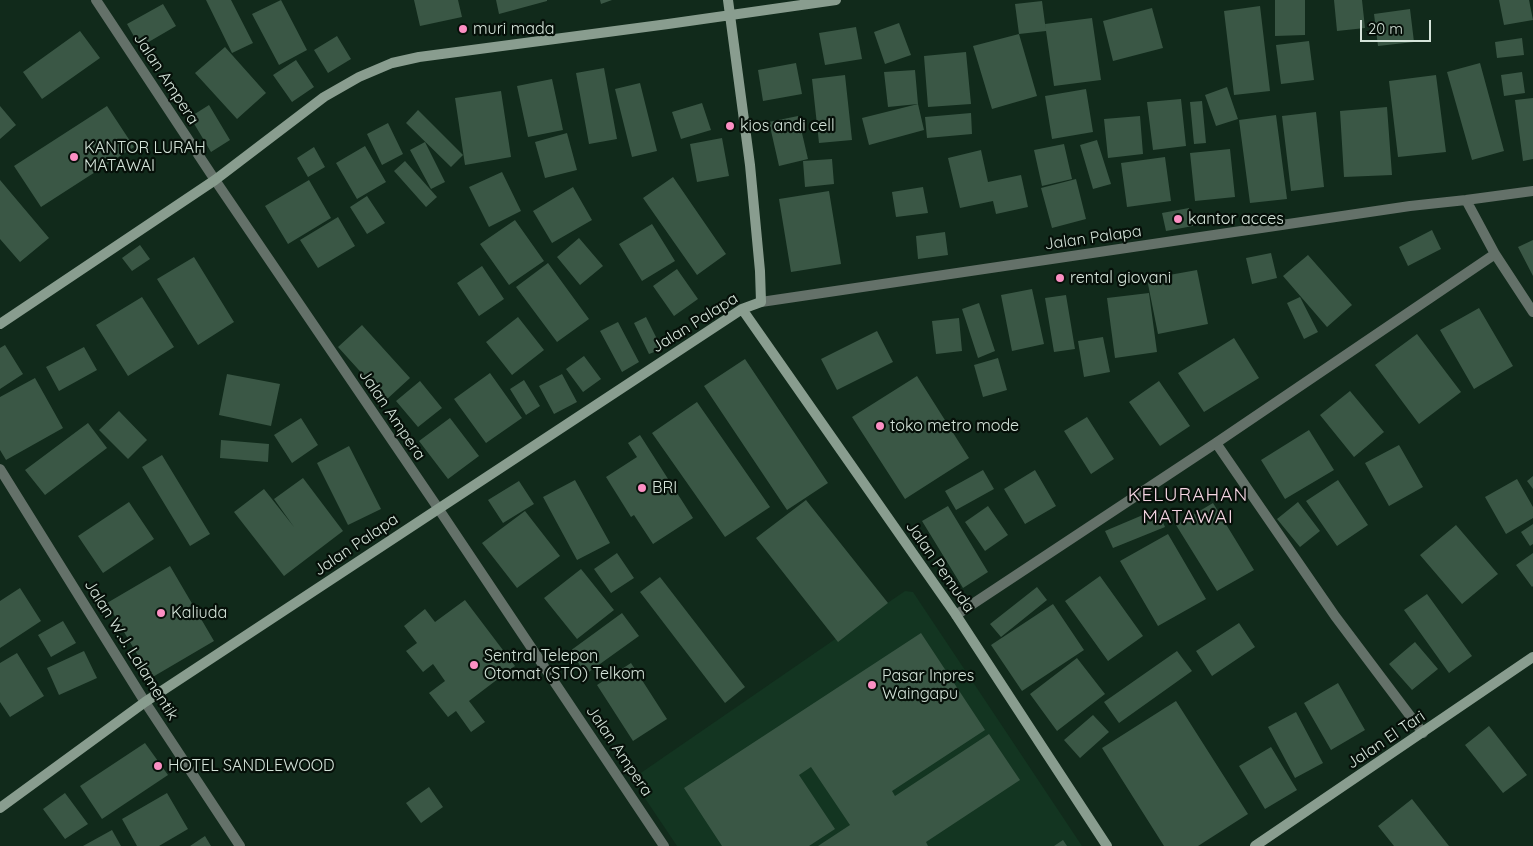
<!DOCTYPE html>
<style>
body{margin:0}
#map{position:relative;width:1533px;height:846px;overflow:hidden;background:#112a1b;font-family:Quicksand,sans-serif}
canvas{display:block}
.scale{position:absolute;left:1360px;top:20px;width:71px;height:22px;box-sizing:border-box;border:2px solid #d5e4da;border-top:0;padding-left:6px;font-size:15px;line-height:18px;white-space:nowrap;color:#d5e4da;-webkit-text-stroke:4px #061009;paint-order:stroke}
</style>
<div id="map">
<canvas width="1533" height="846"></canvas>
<div class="scale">20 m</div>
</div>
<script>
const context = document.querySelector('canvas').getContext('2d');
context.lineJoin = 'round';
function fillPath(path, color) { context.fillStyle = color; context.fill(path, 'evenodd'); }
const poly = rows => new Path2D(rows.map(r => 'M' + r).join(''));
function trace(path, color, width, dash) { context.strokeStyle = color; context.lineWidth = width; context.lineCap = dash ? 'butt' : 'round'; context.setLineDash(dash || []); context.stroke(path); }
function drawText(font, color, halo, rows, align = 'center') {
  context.font = font + ' Quicksand,sans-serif'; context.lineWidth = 4.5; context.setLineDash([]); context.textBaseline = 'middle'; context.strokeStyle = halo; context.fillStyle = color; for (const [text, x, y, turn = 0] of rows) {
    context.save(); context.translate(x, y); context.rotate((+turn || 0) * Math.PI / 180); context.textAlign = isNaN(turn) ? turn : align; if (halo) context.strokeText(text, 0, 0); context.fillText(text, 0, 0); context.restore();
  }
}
fillPath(poly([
 [905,591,913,592,1082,846,677,846,632,779]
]), '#133521');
fillPath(poly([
 [206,0,231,0,253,43,232,53],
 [281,0,307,50,279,65,252,14],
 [414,0,458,0,462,17,420,26],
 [496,0,547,0,547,1,499,14],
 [600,0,612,0,601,4],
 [1275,0,1305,0,1305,35,1275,36],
 [1334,0,1362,0,1365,28,1337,31],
 [1499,0,1529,0,1533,20,1504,25],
 [1042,1,1046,31,1019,34,1037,96,992,109,973,46,1019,34,1015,4],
 [163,4,176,26,140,47,127,24],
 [1260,6,1270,91,1234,95,1224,11],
 [1152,8,1163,48,1113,61,1103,21],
 [1410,9,1414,42,1378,46,1374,14],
 [1092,18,1101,80,1054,86,1045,24],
 [899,23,911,55,885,64,874,32],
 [856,27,862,59,825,65,819,33],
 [80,31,100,58,42,99,23,72],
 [337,36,351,59,328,73,314,50],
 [1522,38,1524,55,1497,58,1495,42],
 [1309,41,1314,80,1281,84,1276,45],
 [225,47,266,93,237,119,195,73],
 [966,52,971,104,928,107,924,56],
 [296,60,314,87,292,102,273,75],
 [796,63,802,94,763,101,758,70],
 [1480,63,1504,151,1472,160,1447,72],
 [604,68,617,139,589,144,576,73],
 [915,70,918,104,924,130,869,145,862,118,918,104,888,107,884,72],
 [1522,72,1525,93,1504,96,1501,75],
 [845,75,852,140,819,143,812,79],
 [1436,75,1446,152,1398,157,1389,81],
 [552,79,563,130,528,137,517,86],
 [640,83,657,151,632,157,615,89],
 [1227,87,1238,119,1216,126,1205,95],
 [1086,89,1093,132,1052,139,1045,96],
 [501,91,511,157,465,165,455,98],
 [1533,98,1533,159,1523,161,1515,100],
 [1181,99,1186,146,1153,150,1147,102],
 [1202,101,1206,143,1194,144,1190,102],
 [702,103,711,130,681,139,672,112],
 [209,105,230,140,211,152,190,117],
 [0,106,16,125,0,139],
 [107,106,134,147,41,207,14,166],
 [1387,107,1392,175,1344,177,1340,111],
 [418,110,463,155,451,167,406,123],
 [1316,112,1324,187,1291,191,1282,116],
 [971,113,972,134,927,138,925,117],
 [1276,115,1287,199,1250,203,1239,120],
 [798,116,808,159,779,166,769,122],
 [1140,116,1143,154,1108,158,1104,119],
 [388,123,403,154,382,165,367,134],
 [567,133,577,170,545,178,535,142],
 [722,138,729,176,697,182,690,144],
 [1097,140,1111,184,1093,189,1080,145],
 [425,142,445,182,431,189,410,150],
 [1064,144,1072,179,1042,186,1034,150],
 [365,146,386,182,357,199,336,163],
 [314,147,325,167,308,177,297,158],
 [1230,149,1235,197,1195,201,1190,153],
 [981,150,988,182,1021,175,1028,207,996,214,993,201,960,208,948,158],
 [1165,157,1171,201,1127,207,1121,163],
 [832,159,834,184,805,187,803,161],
 [405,161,437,197,426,207,394,171],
 [502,172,521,211,489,227,469,187],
 [673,177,726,254,697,275,643,198],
 [1076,179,1086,219,1052,228,1041,188],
 [0,180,49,238,20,262,0,239],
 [309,180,331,218,288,244,265,206],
 [573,187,592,220,552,243,533,211],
 [923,187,928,213,896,217,892,192],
 [829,191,841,264,791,272,779,199],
 [367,196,385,223,367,234,350,207],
 [1189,208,1193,226,1166,231,1162,213],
 [338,217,355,246,318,268,300,240],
 [515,220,544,261,509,285,480,244],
 [652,224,675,261,642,281,619,244],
 [1432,230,1441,249,1408,266,1399,247],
 [945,232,948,255,918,259,916,236],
 [579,238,603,266,580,285,557,257],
 [1533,240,1533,276,1518,247],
 [140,245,150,259,132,271,122,258],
 [1271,253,1277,278,1252,284,1246,258],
 [1308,255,1352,305,1327,327,1283,276],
 [194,257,234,322,198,345,157,279],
 [548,263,589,319,557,342,516,287],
 [482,266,504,299,479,316,457,283],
 [677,269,698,299,674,316,653,286],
 [1197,270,1208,324,1158,334,1147,279],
 [1032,289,1044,344,1012,351,1001,295],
 [1149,293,1157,352,1115,358,1107,298],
 [1066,295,1075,349,1054,352,1045,298],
 [142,297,174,347,128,376,96,325],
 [1300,297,1318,332,1304,339,1287,303],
 [979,303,995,351,978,358,962,309],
 [1479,308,1513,366,1474,389,1440,330],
 [518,317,544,350,512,375,486,342],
 [646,317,662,349,649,354,634,323],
 [959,318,962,351,936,354,932,321],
 [618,322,639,362,622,372,600,331],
 [362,325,410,378,386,400,338,347],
 [877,331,893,362,837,390,821,359],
 [1417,334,1461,392,1419,424,1375,365],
 [1103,337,1110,372,1084,377,1078,341],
 [1234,338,1259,378,1204,412,1178,373],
 [5,345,23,374,0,389,0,348],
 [84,347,97,370,59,391,46,367],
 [584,356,601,379,583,392,566,369],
 [998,358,1007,390,983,397,974,365],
 [745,359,828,483,787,510,704,386],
 [490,373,522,418,486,443,454,399],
 [227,374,280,384,271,426,219,415],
 [562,374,577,402,554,414,539,386],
 [917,376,969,458,905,499,852,417],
 [35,378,63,428,6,460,0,450,0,397],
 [524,380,540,406,526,415,510,389],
 [420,381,442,408,418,427,396,401],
 [1159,381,1190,426,1160,446,1129,402],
 [1350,391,1384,432,1354,457,1320,415],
 [697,402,770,507,725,537,652,433],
 [119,411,147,440,128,459,99,430],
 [1087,417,1114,459,1091,474,1064,431],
 [301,418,318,445,292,463,274,435],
 [450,418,479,456,448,479,419,441],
 [88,423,107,448,45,495,25,470],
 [1309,430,1334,470,1285,499,1261,460],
 [640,435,693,518,653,544,634,515,631,517,606,477,637,457,628,443],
 [221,440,269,444,268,462,220,458],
 [1399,445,1423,487,1389,506,1365,463],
 [349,446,381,509,348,525,317,463],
 [162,455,210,534,190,546,142,467],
 [983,470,994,489,956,510,945,491],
 [1035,470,1056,506,1025,524,1004,489],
 [1533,476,1533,489,1527,481],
 [303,478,343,531,284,576,234,512,264,489,294,527,274,499],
 [1517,479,1533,507,1533,518,1506,534,1485,497],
 [575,480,610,543,577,560,543,497],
 [1338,480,1368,525,1337,546,1306,501],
 [519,481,534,504,503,523,488,500],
 [806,500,888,603,838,642,756,538],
 [129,502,154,539,103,573,78,536],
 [1298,502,1320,531,1300,547,1277,519],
 [1213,503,1254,570,1217,591,1176,525],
 [948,506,988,572,963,588,922,521],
 [988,506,1008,535,985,551,965,522],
 [1157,509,1165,527,1113,548,1105,531],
 [525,511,560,556,517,588,482,543],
 [1533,524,1533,544,1530,546,1521,532],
 [1456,525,1498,574,1462,604,1420,555],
 [1168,534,1206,599,1158,626,1120,561],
 [617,553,634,578,611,593,594,569],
 [1533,553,1533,586,1532,587,1516,565],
 [170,566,214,641,151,678,107,603],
 [581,569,614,610,577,639,544,598],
 [1100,576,1143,636,1108,661,1065,601],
 [660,577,745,687,725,703,640,592],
 [1037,587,1047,600,1001,637,990,624],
 [20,588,41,621,0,648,0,601],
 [1427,594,1472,656,1449,673,1404,610],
 [465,600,515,666,469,701,485,722,471,732,456,711,448,717,429,693,445,681,433,664,423,672,406,651,417,643,404,626,425,609,435,622],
 [1053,604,1084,650,1022,691,991,645],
 [622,613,639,636,586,674,570,651],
 [63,621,76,643,51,657,38,635],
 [1239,623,1255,647,1212,676,1196,651],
 [921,633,985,730,892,791,895,796,989,734,1020,780,926,842,928,846,818,846,850,825,811,767,799,775,835,829,809,846,722,846,684,788],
 [1415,642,1438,669,1412,690,1389,664],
 [84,651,97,678,59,695,47,668],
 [1177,651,1192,671,1119,723,1104,702],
 [17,653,44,696,10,717,0,702,0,663],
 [1077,658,1105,694,1057,731,1030,694],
 [631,663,667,719,633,741,597,685],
 [1338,683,1365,730,1331,750,1304,703],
 [1176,701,1248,814,1198,846,1164,846,1102,748],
 [1296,712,1323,763,1295,778,1268,727],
 [1093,715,1109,732,1080,758,1064,740],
 [1489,726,1527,775,1503,793,1465,745],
 [145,743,168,775,102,819,80,786],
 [1271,747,1297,790,1265,809,1239,766],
 [429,787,443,807,421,823,406,803],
 [65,793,88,824,65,839,43,809],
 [167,793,188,829,159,846,137,846,122,819],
 [1412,799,1449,846,1394,846,1378,826],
 [112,830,121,846,83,846],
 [205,836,211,846,190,846],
 [1063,840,1067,846,1054,846]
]), '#3a5745');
trace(poly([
 [96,0,215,180,438,508,664,846],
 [1466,200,1495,254,1533,312],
 [761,302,1410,206,1466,200,1533,191],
 [1216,443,1335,616,1423,733],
 [0,469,145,702,240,846],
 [956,615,1216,443,1495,254]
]), '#647169', 10);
trace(poly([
 [742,309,956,615,1107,846],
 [0,324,215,180,324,97,359,77,392,63,419,57,668,24,836,0],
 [0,808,145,702,742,309,761,302,760,271,750,165,728,0],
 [1255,846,1533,657]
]), '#899d8f', 10);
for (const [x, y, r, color] of [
 [463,29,5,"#fc8fc3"],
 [730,126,5,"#fc8fc3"],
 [74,157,5,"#fc8fc3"],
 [1178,219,5,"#fc8fc3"],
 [1060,278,5,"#fc8fc3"],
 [880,426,5,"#fc8fc3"],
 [642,488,5,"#fc8fc3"],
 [161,613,5,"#fc8fc3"],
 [474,665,5,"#fc8fc3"],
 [872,685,5,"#fc8fc3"],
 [158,766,5,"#fc8fc3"]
]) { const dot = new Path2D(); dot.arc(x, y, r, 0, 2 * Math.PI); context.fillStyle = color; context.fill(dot); trace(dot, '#061009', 2); }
drawText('16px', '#d5e4da', '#061009', [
 ["muri mada",473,29],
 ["kios andi cell",740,126],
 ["KANTOR LURAH",84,148],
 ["MATAWAI",84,166],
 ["kantor acces",1188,219],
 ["rental giovani",1070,278],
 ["toko metro mode",890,426],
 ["BRI",652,488],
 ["Kaliuda",171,613],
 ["Sentral Telepon",484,656],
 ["Otomat (STO) Telkom",484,674],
 ["Pasar Inpres",882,676],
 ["Waingapu",882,694],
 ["HOTEL SANDLEWOOD",168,766]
], 'left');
drawText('16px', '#d5e4da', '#061009', [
 ["Jalan Ampera",166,79,57],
 ["Jalan Palapa",1093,238,-8],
 ["Jalan Palapa",695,323,-32],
 ["Jalan Ampera",392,415,56],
 ["Jalan Palapa",356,545,-34],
 ["Jalan Pemuda",940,567,55],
 ["Jalan W.J. Lalamentik",131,650,58],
 ["Jalan El Tari",1386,740,-34],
 ["Jalan Ampera",619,751,56]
]);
context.letterSpacing = '1px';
drawText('19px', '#f5d5e3', '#061009', [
 ["KELURAHAN",1188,495],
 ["MATAWAI",1188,517]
]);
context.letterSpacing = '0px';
</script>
